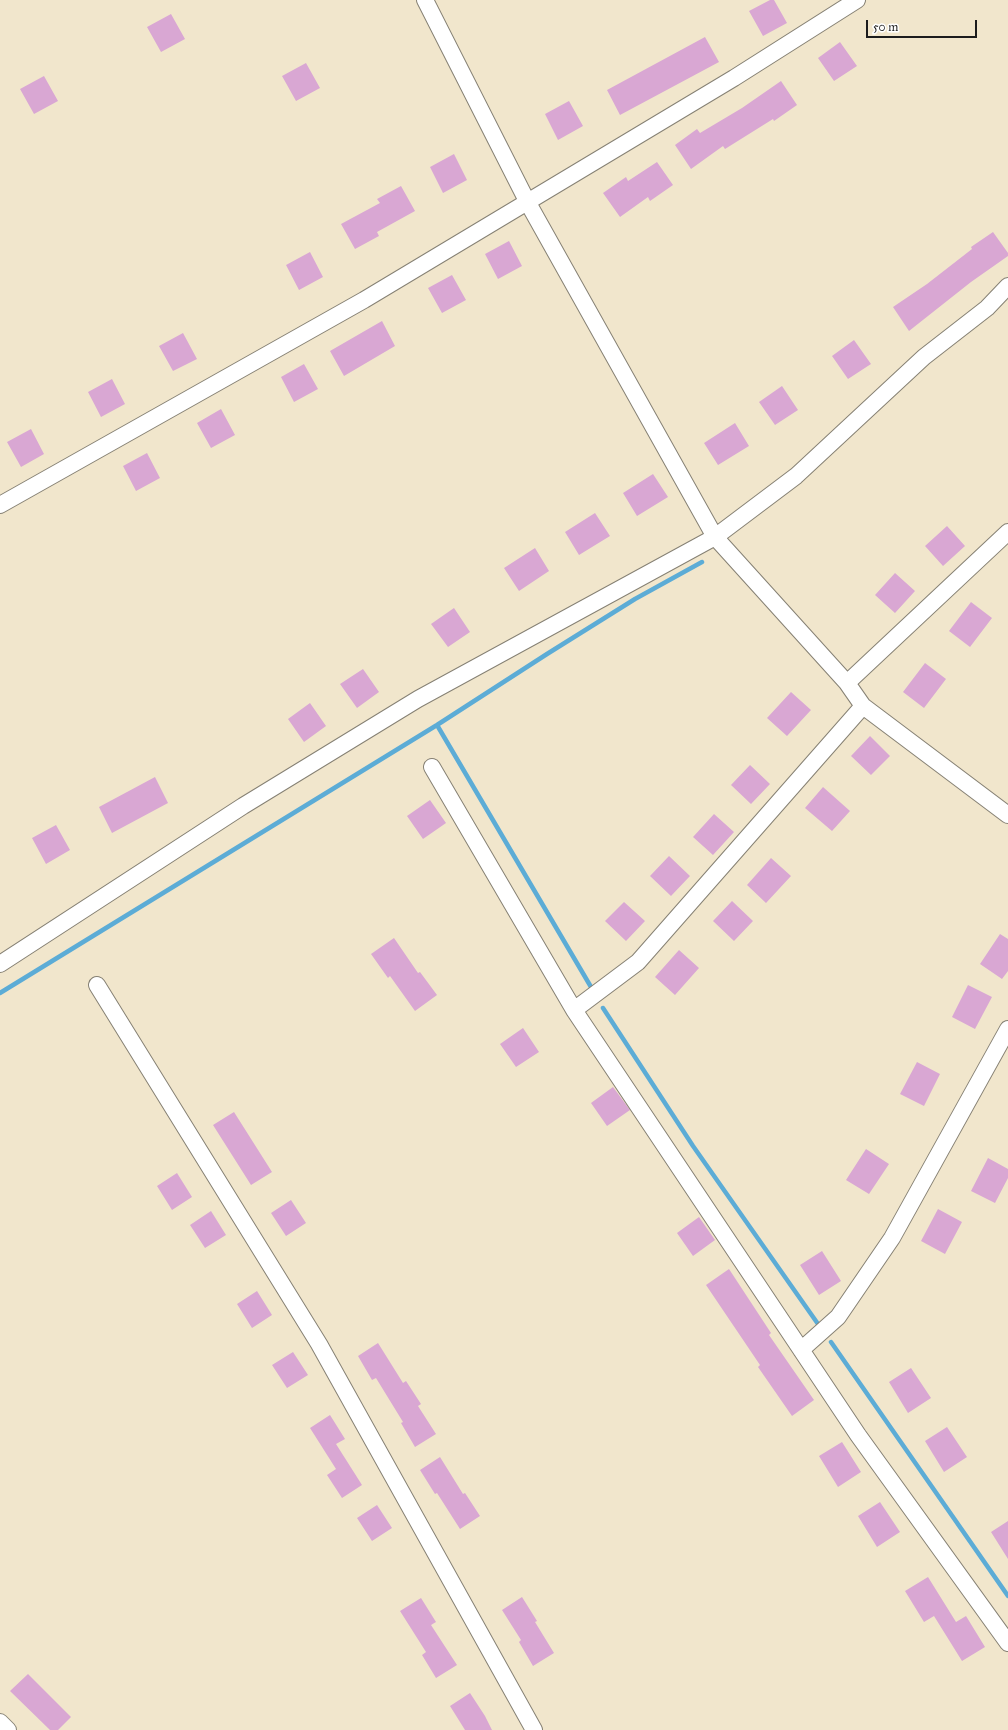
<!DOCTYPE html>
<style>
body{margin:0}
#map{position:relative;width:1008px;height:1730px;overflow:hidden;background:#f1e6cc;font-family:"IM FELL Great Primer",serif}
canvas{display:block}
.scale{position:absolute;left:866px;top:20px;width:111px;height:18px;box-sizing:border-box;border:2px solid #1c1c1c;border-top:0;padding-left:5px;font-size:12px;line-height:14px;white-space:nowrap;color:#1c1c1c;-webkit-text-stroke:3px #fff;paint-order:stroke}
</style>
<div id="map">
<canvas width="1008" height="1730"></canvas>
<div class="scale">50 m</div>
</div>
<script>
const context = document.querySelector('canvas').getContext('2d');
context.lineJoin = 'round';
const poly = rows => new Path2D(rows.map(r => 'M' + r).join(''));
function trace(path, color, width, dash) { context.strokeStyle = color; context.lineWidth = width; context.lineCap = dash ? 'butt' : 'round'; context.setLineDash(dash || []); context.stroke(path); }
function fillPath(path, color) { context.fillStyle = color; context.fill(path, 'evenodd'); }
trace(poly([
 [437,725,591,987],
 [0,993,437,725,547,654,635,599,702,562],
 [603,1008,693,1146,818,1324],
 [831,1342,1008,1596]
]), '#5cacd6', 4.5);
fillPath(poly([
 [770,0,774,0,787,23,763,36,749,11],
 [171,14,185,39,161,52,147,27],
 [705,37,719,62,620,115,607,90],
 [840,42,857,66,834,81,818,58],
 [306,63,320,88,296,101,282,76],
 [44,76,58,101,34,114,20,89],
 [781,81,797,105,774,121,773,119,725,149,723,146,691,169,675,145,697,129,700,133,742,108],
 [569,101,583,126,558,140,545,114],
 [454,154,467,180,443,193,430,167],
 [657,162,673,185,650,201,648,197,620,217,603,193,626,177,628,181],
 [401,186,415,211,377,232,379,236,355,249,341,224,380,203,377,199],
 [993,232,1008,253,1008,256,971,282,909,331,893,307,927,284,972,249,971,247],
 [509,241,522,266,498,279,485,254],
 [310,252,323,277,299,290,286,265],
 [452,275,466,300,442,313,428,288],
 [382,321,395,346,344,376,330,351],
 [183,333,197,359,173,371,159,346],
 [854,340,871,364,848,379,832,356],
 [304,364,318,389,294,402,281,377],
 [112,379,125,404,101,417,88,392],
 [782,386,798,410,775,425,759,402],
 [221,409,235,435,211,448,197,423],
 [735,423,749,446,718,465,704,443],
 [31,429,44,454,21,467,7,442],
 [147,453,160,478,136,491,123,466],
 [653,474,668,497,637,516,623,493],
 [595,513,610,536,579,555,565,532],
 [947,526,965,546,943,566,925,546],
 [535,548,549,571,519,591,504,568],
 [895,573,915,591,895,613,875,595],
 [971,602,992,618,970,647,949,631],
 [454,608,470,632,448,647,431,624],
 [925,663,946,679,924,708,903,692],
 [363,669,379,692,357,708,340,684],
 [791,692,811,710,787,736,767,718],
 [310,703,326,726,304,742,288,719],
 [870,736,890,756,871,775,851,756],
 [750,765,770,784,751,804,731,785],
 [155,777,168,803,112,833,99,807],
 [823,787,850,811,832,831,805,808],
 [430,800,446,823,423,839,407,816],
 [714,814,734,832,713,855,693,837],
 [56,825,70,850,46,864,32,838],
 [669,856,690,876,671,896,650,876],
 [771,858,791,876,766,903,747,885],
 [732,901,753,921,734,941,713,921],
 [624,902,645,921,626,941,605,921],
 [1000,934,1008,939,1008,971,1002,979,980,964],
 [394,938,418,973,420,972,437,995,415,1011,390,976,388,978,371,954],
 [679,950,699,968,675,995,655,977],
 [968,985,992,997,975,1029,952,1017],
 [523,1028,539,1052,516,1067,500,1044],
 [917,1062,940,1074,924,1106,900,1094],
 [613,1087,630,1110,607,1126,591,1103],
 [234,1112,272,1172,251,1185,213,1125],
 [866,1149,889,1164,869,1194,846,1180],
 [988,1158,1008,1169,1008,1178,995,1203,971,1191],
 [177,1173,192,1197,172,1210,157,1186],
 [291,1200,306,1223,286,1236,271,1213],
 [938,1209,962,1222,945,1254,921,1241],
 [211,1211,226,1235,205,1248,190,1225],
 [699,1217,715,1240,693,1256,677,1233],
 [822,1251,841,1281,819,1295,800,1265],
 [729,1269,771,1333,769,1335,814,1400,792,1416,758,1367,760,1365,706,1285],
 [257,1291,272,1315,252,1328,237,1304],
 [378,1343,403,1383,406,1381,421,1404,418,1406,436,1434,415,1447,401,1423,403,1422,376,1378,372,1380,358,1356],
 [293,1352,308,1375,287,1388,272,1365],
 [911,1368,931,1398,908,1413,889,1382],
 [330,1415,345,1439,336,1444,362,1485,342,1498,327,1475,336,1469,310,1428],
 [947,1427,967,1457,944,1472,925,1441],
 [842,1442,861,1472,838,1487,819,1456],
 [440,1457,463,1494,465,1493,480,1516,460,1529,437,1493,435,1494,420,1470],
 [880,1502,900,1532,877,1547,858,1516],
 [377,1505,392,1528,372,1541,357,1518],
 [1008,1521,1008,1559,991,1532],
 [928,1577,956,1622,966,1616,985,1647,962,1661,934,1616,924,1622,905,1591],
 [522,1597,537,1621,535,1622,554,1653,533,1666,519,1642,521,1640,502,1610],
 [421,1598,436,1622,431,1625,457,1665,436,1678,422,1655,426,1652,400,1611],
 [28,1674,71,1717,58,1730,50,1730,10,1691],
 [470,1693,485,1716,492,1730,465,1730,450,1706]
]), '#d9a7d3');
const street = poly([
 [425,0,528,203,715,537,847,683,863,706,1008,815],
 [0,505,364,300,734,78,857,0],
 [847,683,1008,532],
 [432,767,574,1010,858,1435,1008,1643],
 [0,964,243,806,418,699,715,537,796,476,924,357,987,308,1008,286],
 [97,985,319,1344,534,1730],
 [574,1010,638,962,863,706],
 [801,1350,838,1317,892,1238,1008,1029],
 [0,1722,8,1730]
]);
trace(street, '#868174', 18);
trace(street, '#fff', 16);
</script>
